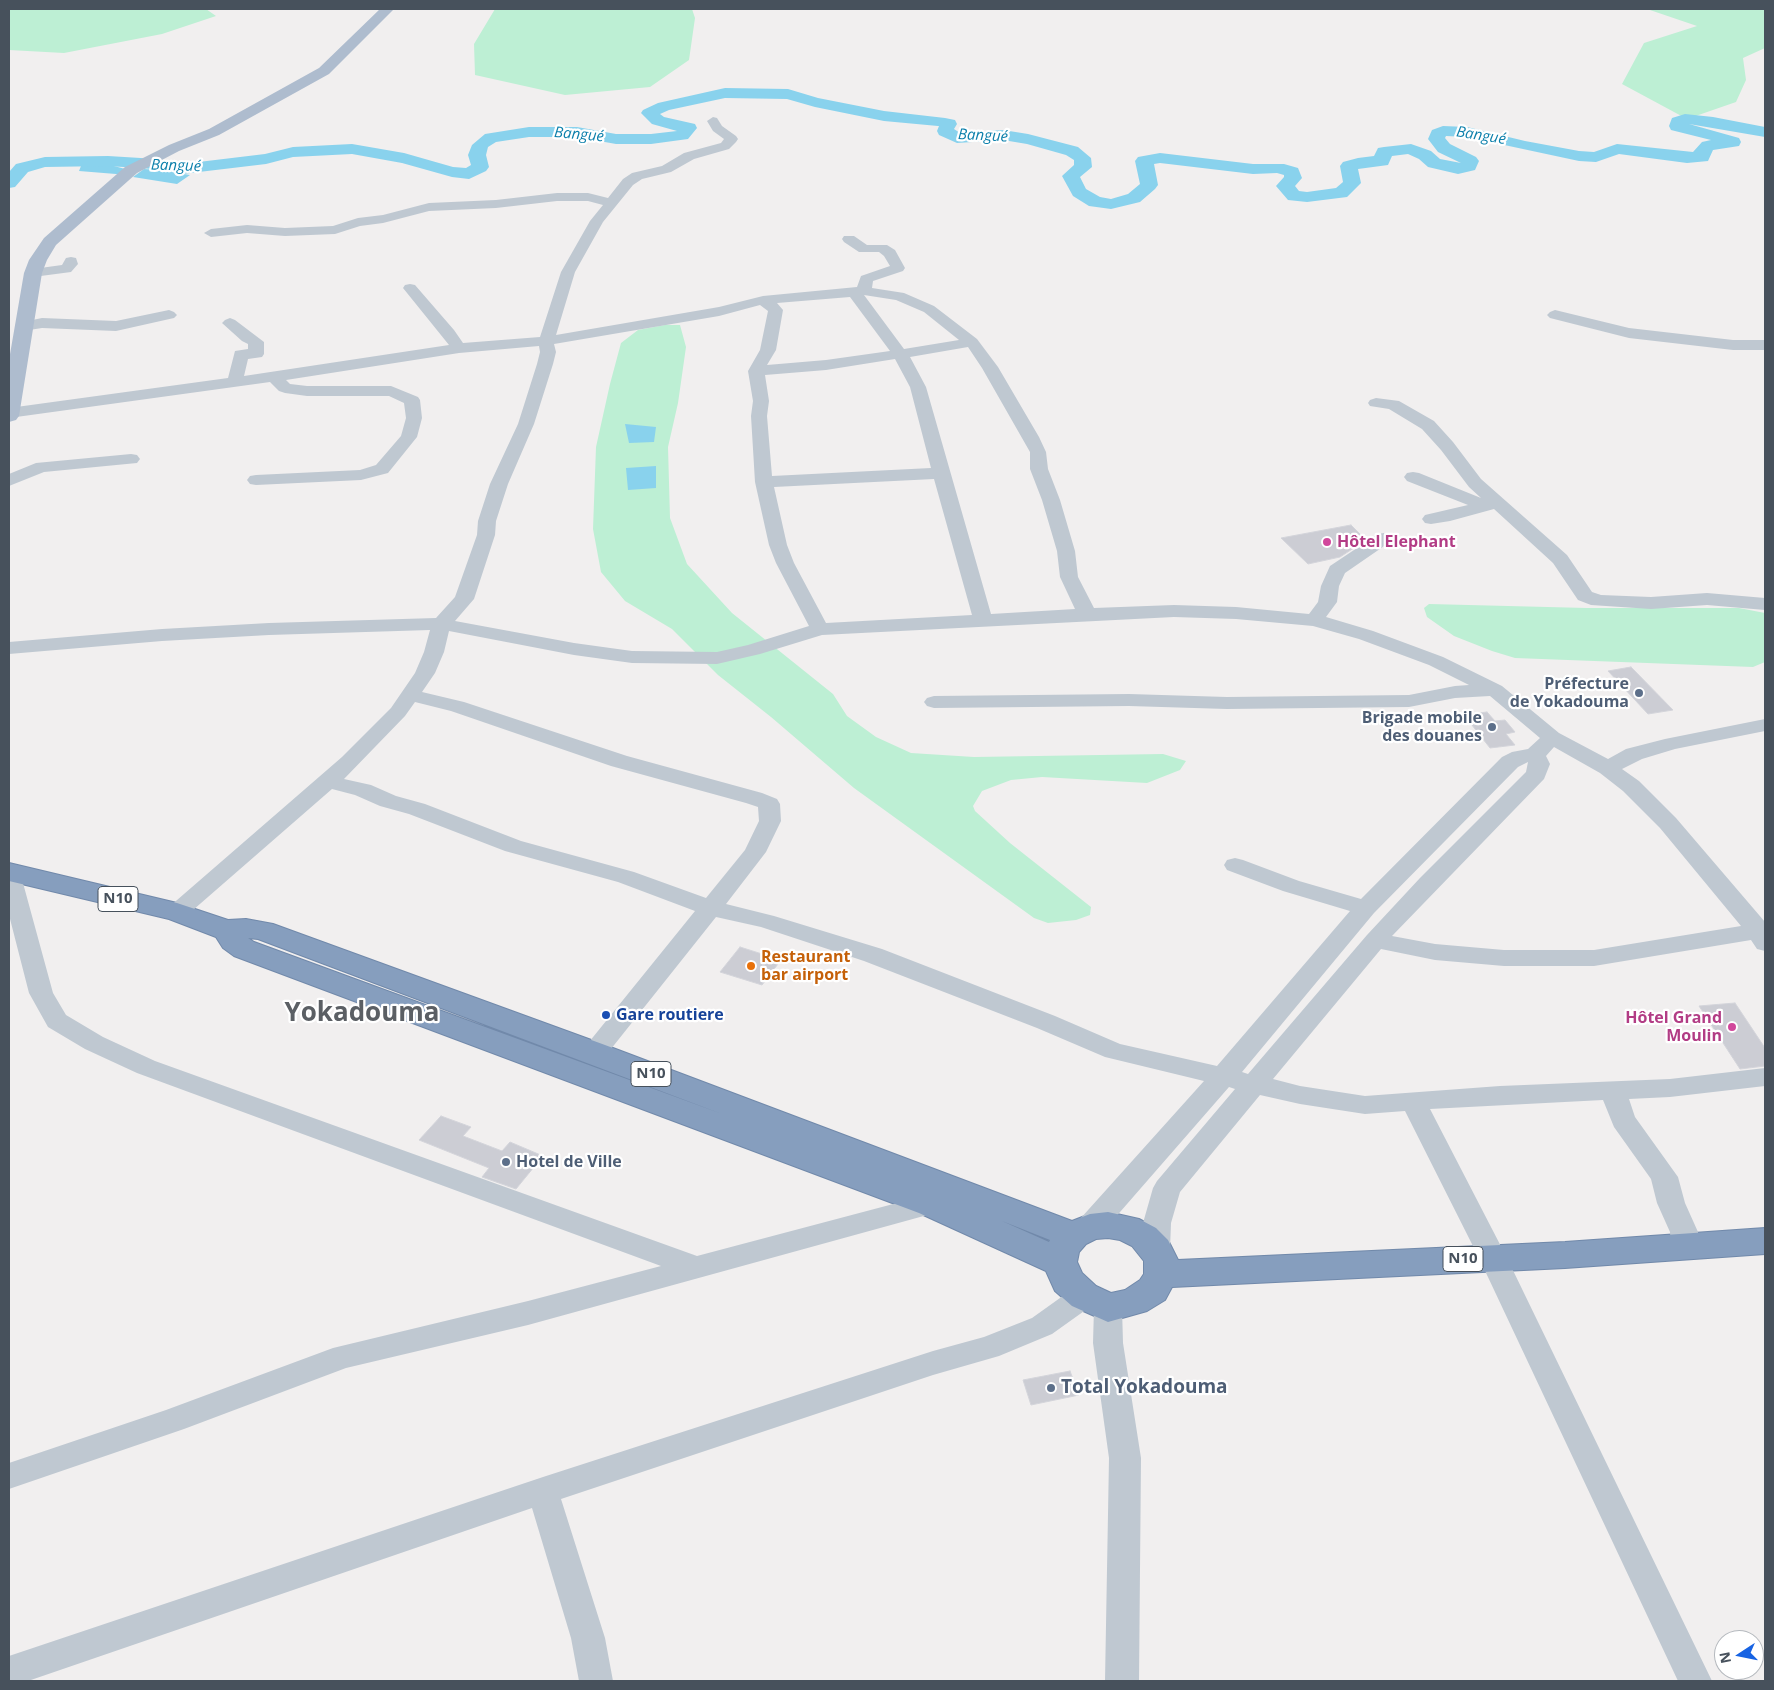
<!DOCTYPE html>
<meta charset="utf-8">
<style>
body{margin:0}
#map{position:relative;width:1774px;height:1690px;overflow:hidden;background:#f1efef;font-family:"Open Sans",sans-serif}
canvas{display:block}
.frame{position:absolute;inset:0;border:10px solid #47515c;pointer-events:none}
.north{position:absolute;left:1714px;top:1630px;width:50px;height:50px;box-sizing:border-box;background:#fff;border:1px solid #b5b9be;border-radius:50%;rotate:259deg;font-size:14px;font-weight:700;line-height:20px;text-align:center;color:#47515c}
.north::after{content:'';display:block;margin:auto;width:18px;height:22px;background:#1763e3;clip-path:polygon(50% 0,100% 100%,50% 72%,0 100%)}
</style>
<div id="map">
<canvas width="1774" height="1690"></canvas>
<div class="frame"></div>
<div class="north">N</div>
</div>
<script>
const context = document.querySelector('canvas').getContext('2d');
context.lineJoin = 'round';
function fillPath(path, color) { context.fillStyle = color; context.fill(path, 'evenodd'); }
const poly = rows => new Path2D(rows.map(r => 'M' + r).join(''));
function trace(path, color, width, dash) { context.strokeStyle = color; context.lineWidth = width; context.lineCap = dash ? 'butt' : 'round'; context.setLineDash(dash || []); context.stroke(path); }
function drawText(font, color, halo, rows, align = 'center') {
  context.font = font + ' "Open Sans",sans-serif'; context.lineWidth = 4.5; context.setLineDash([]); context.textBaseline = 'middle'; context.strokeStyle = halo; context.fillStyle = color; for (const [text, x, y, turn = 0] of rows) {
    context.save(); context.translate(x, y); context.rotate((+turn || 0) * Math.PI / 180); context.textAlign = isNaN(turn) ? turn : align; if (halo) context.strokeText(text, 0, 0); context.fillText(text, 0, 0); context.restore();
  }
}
fillPath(poly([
 [9,9,206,9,216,16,162,34,64,53,9,50],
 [495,9,692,9,695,18,689,60,650,87,565,95,475,75,474,44],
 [1647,9,1765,9,1765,48,1743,58,1746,80,1736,102,1687,119,1622,84,1644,43,1697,26],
 [665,325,680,325,686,347,678,403,668,447,670,518,687,564,732,613,833,694,847,716,876,737,911,753,974,757,1163,754,1186,761,1180,770,1147,783,1042,777,1011,780,982,791,973,806,975,811,1010,843,1091,907,1090,915,1076,920,1048,923,1034,918,854,788,771,717,718,675,672,629,625,601,601,572,593,529,596,447,610,384,621,343,638,330],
 [1429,604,1587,608,1739,608,1765,613,1765,662,1753,667,1515,658,1492,651,1454,636,1427,617,1424,608]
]), '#bdefd4');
fillPath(poly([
 [95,165,114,166,129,170,125,174,116,174,79,171,81,166],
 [144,169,160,170,190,175,177,184,133,177],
 [625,424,656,427,654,442,629,443],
 [656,466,656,488,628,490,626,468]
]), '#89d2ed');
fillPath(poly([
 [725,88,788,89,818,98,884,111,945,118,955,120,957,124,954,129,960,133,1003,130,1028,134,1078,147,1091,158,1092,167,1080,177,1086,189,1100,197,1111,199,1128,194,1140,184,1135,161,1138,157,1160,153,1253,164,1284,164,1298,168,1302,178,1295,186,1299,191,1307,192,1336,188,1343,182,1340,166,1343,162,1358,158,1374,156,1378,148,1384,147,1411,144,1431,151,1440,159,1461,163,1438,152,1428,139,1432,130,1443,126,1467,127,1525,141,1579,151,1594,152,1617,144,1693,152,1702,142,1711,140,1671,130,1669,126,1672,118,1685,114,1713,117,1765,127,1765,137,1689,124,1739,138,1741,142,1739,146,1713,150,1708,161,1687,163,1619,154,1596,162,1579,161,1467,137,1446,136,1445,138,1450,144,1476,157,1479,161,1475,170,1458,174,1428,167,1419,159,1408,154,1392,156,1388,165,1358,169,1361,183,1347,197,1307,202,1288,200,1276,186,1284,177,1284,175,1277,173,1253,174,1160,163,1154,164,1158,185,1155,189,1140,202,1111,209,1089,206,1073,196,1062,176,1074,165,1074,160,1066,155,1027,144,1003,140,957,143,939,135,937,131,939,126,938,126,884,121,815,107,787,99,725,98,669,110,660,114,664,117,695,124,697,128,688,139,651,144,616,144,577,137,529,137,496,142,488,147,486,155,489,167,486,171,469,179,452,177,402,163,352,154,293,157,266,164,182,174,169,174,154,169,108,166,45,167,28,172,15,187,9,188,9,172,16,164,45,157,108,156,157,159,171,164,182,164,265,154,293,147,352,144,404,153,453,167,466,168,471,165,468,155,472,145,485,134,529,127,577,127,616,134,651,134,677,131,652,124,641,113,643,110,658,103,725,88]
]), '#89d2ed');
const building = poly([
 [1351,525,1366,540,1340,557,1308,564,1281,538,1351,525],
 [1631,667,1673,710,1648,714,1608,671,1631,667],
 [1487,712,1495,721,1505,720,1515,732,1506,734,1515,745,1490,748,1464,715,1487,712],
 [740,947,781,960,762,985,720,972,740,947],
 [1735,1003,1765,1048,1765,1066,1740,1069,1699,1006,1735,1003],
 [441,1116,471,1127,463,1136,502,1151,510,1142,543,1156,516,1189,482,1177,489,1168,419,1140,441,1116],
 [1070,1371,1079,1395,1031,1405,1023,1380,1070,1371]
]);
fillPath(building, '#cccdd4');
trace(building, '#d3d4da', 1);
const highway = poly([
 [9,863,177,903,228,920,246,919,273,924,605,1045,1072,1221,1090,1214,1108,1212,1139,1219,1156,1228,1168,1240,1178,1260,1565,1242,1765,1228,1765,1254,1565,1268,1172,1287,1165,1300,1147,1311,1108,1322,1072,1306,1055,1291,1046,1271,919,1213,234,956,223,948,216,937,169,919,9,881,9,863],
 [248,938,258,939,722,1114,254,942,248,938],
 [1002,1221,1050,1240,1049,1242,1002,1221],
 [1108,1238,1120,1240,1132,1246,1144,1261,1144,1274,1140,1280,1125,1290,1111,1293,1096,1286,1082,1273,1077,1262,1079,1252,1086,1244,1096,1239,1108,1238]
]);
trace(highway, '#7189aa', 2);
fillPath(poly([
 [713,117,717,118,722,126,736,136,738,139,736,142,729,149,694,159,671,172,642,179,633,185,603,222,575,272,556,335,719,307,763,296,857,287,861,276,890,266,884,256,879,252,859,252,844,242,842,239,844,236,854,236,867,245,887,245,895,250,905,268,903,271,873,281,872,288,904,293,934,306,977,339,998,367,1039,437,1046,452,1048,469,1060,500,1075,551,1078,577,1094,608,1174,605,1236,607,1309,614,1318,602,1321,586,1330,566,1378,534,1384,533,1390,534,1393,538,1390,542,1345,573,1339,586,1337,602,1326,617,1373,631,1443,657,1502,686,1559,733,1608,759,1626,749,1665,739,1765,719,1765,731,1675,749,1642,759,1622,769,1639,781,1676,818,1765,922,1765,951,1757,949,1751,940,1594,966,1504,966,1435,960,1381,949,1273,1079,1300,1086,1365,1096,1500,1086,1670,1079,1765,1068,1765,1086,1670,1097,1629,1099,1635,1117,1678,1177,1685,1203,1698,1232,1699,1246,1695,1254,1685,1257,1675,1254,1671,1246,1670,1232,1657,1203,1651,1179,1614,1127,1603,1100,1430,1109,1507,1258,1712,1681,1678,1681,1479,1258,1405,1111,1365,1114,1300,1104,1260,1095,1180,1192,1171,1223,1170,1249,1166,1257,1156,1260,1146,1257,1142,1249,1143,1223,1153,1188,1157,1181,1235,1089,1229,1087,1100,1235,1090,1238,1080,1235,1076,1227,1080,1219,1204,1081,1105,1057,1037,1028,864,961,761,927,716,917,603,1059,594,1062,585,1059,581,1053,585,1047,695,911,618,882,505,851,409,814,380,806,355,795,332,789,185,917,177,920,169,917,165,912,169,907,342,757,391,708,415,673,424,652,430,630,269,635,162,641,9,654,9,642,162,629,269,623,436,618,455,597,477,535,478,521,490,484,518,424,537,364,540,352,539,346,459,353,286,380,290,384,307,386,391,386,418,397,420,400,422,418,417,437,388,473,361,480,256,485,250,484,247,480,250,476,256,475,360,470,376,465,401,436,406,418,404,403,389,396,307,396,285,393,279,391,270,382,9,418,9,408,228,378,235,351,248,349,248,344,242,341,222,323,225,320,230,318,235,320,264,342,264,354,262,357,248,359,244,376,449,345,403,288,405,285,410,284,415,285,454,330,463,343,540,337,561,272,590,221,603,205,588,201,557,201,496,208,429,211,383,223,360,226,335,234,285,236,247,233,211,237,204,233,211,229,247,225,285,228,333,226,358,218,383,215,429,203,496,200,557,193,588,193,608,198,623,179,632,173,662,166,684,153,721,143,724,139,713,131,707,121,713,117],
 [864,295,896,300,924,312,959,340,904,349,864,295],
 [850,297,890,351,826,360,767,365,776,350,783,310,777,303,850,297],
 [760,305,768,311,760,350,748,371,753,401,751,416,755,482,769,545,776,563,809,626,748,645,717,652,632,651,574,643,455,621,474,599,495,535,496,521,508,484,534,424,553,364,556,352,554,344,719,316,760,305],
 [968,347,982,368,1030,452,1030,469,1042,500,1057,551,1060,577,1075,609,991,614,926,387,910,357,968,347],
 [895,359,910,387,931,468,772,476,767,416,769,401,765,375,826,370,895,359],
 [934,479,972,615,826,623,794,563,787,545,774,487,934,479],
 [1174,617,1236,619,1313,626,1359,639,1429,665,1469,685,1455,686,1409,695,1227,697,1129,694,934,696,927,698,924,702,927,706,934,708,1129,706,1227,709,1409,707,1455,698,1490,696,1540,738,1528,749,1512,752,1502,757,1361,899,1299,881,1243,860,1235,858,1227,860,1224,865,1227,870,1283,891,1350,911,1217,1066,1120,1044,1055,1016,882,949,774,916,726,904,766,852,781,821,780,804,777,799,762,793,627,756,464,702,422,692,435,673,444,652,449,631,574,655,632,663,717,664,760,654,822,635,1174,617],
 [415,702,451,711,611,766,746,803,758,807,759,821,745,850,706,898,634,872,521,841,425,804,396,796,371,785,344,779,405,716,415,702],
 [1554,747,1600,773,1623,791,1660,828,1741,926,1594,950,1504,950,1435,944,1392,936,1544,779,1550,764,1546,756,1554,747],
 [1528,762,1526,772,1420,878,1367,935,1248,1074,1242,1072,1374,913,1518,767,1528,762],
 [71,257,76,258,78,264,71,272,33,277,28,276,26,273,28,270,33,269,62,265,66,258,71,257],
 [169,310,174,312,177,315,174,318,116,331,42,328,23,331,18,329,15,326,18,323,42,318,116,321,169,310],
 [1555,310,1629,328,1733,340,1765,340,1765,350,1733,350,1629,338,1550,318,1547,315,1550,312,1555,310],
 [1376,398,1399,401,1434,421,1453,442,1481,479,1567,555,1592,592,1601,595,1651,597,1707,593,1765,598,1765,610,1707,605,1651,609,1591,605,1578,600,1553,563,1494,509,1450,521,1431,524,1425,523,1422,519,1425,515,1468,505,1407,481,1404,477,1407,473,1413,472,1419,473,1481,498,1469,487,1441,450,1422,429,1389,409,1370,406,1368,403,1370,400,1376,398],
 [131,454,137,455,140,459,137,463,44,472,9,486,9,474,36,463,131,454],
 [9,865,17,867,20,872,53,993,66,1015,103,1037,155,1061,697,1256,931,1194,941,1197,945,1204,941,1211,931,1214,528,1325,346,1368,184,1429,9,1489,9,1463,166,1410,333,1348,528,1301,661,1266,137,1073,85,1049,48,1027,29,993,9,915,9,865],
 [1084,1285,1094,1288,1098,1296,1094,1304,1052,1334,999,1356,933,1375,561,1499,605,1638,613,1681,579,1681,571,1638,532,1508,28,1681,9,1681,9,1656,543,1477,933,1351,984,1337,1032,1318,1074,1288,1084,1285],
 [1108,1296,1118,1300,1122,1308,1123,1343,1141,1458,1139,1681,1105,1681,1109,1458,1093,1343,1094,1308,1098,1300,1108,1296]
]), '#bfc8d1');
fillPath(poly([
 [380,9,394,9,329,74,219,135,179,151,137,173,56,245,47,260,42,273,19,416,16,420,9,422,9,360,24,273,29,260,44,238,125,167,169,145,209,129,319,68,380,9]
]), '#aebcce');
fillPath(highway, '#869ebe');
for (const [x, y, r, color] of [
 [1327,542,5,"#d1479c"],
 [1639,693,5,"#5c6f8a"],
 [1492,727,5,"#5c6f8a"],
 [751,966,5,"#e8710a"],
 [606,1015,5,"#1a4fb4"],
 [1732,1027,5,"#d1479c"],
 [506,1162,5,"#5c6f8a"],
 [1051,1388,5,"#5c6f8a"]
]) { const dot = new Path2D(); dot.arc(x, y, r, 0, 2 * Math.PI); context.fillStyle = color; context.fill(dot); trace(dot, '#fff', 2); }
drawText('italic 15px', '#0b7fab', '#fff', [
 ["Bangué",579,135,5],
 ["Bangué",983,136,3],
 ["Bangué",1481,136,9],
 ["Bangué",176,166,2]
]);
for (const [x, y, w] of [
 [118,899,40],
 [651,1074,40],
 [1463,1259,40]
]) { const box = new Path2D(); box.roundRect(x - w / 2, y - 12.5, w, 25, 4); context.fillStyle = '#fff'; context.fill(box); trace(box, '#47515c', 1); }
drawText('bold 15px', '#47515c', null, [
 ["N10",118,899],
 ["N10",651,1074],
 ["N10",1463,1259]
]);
drawText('bold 16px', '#b23c85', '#fff', [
 ["Hôtel Elephant",1337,542],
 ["Hôtel Grand",1722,1018,"right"],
 ["Moulin",1722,1036,"right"]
], 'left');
drawText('bold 16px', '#4e5e75', '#fff', [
 ["Préfecture",1629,684],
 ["de Yokadouma",1629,702],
 ["Brigade mobile",1482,718],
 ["des douanes",1482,736],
 ["Hotel de Ville",516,1162,"left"]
], 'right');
drawText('bold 16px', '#c56008', '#fff', [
 ["Restaurant",761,957],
 ["bar airport",761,975]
], 'left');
drawText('bold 16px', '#164399', '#fff', [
 ["Gare routiere",616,1015]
], 'left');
drawText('bold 19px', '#4e5e75', '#fff', [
 ["Total Yokadouma",1061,1388]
], 'left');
drawText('bold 26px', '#5b5f64', '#fff', [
 ["Yokadouma",362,1014]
]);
</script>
